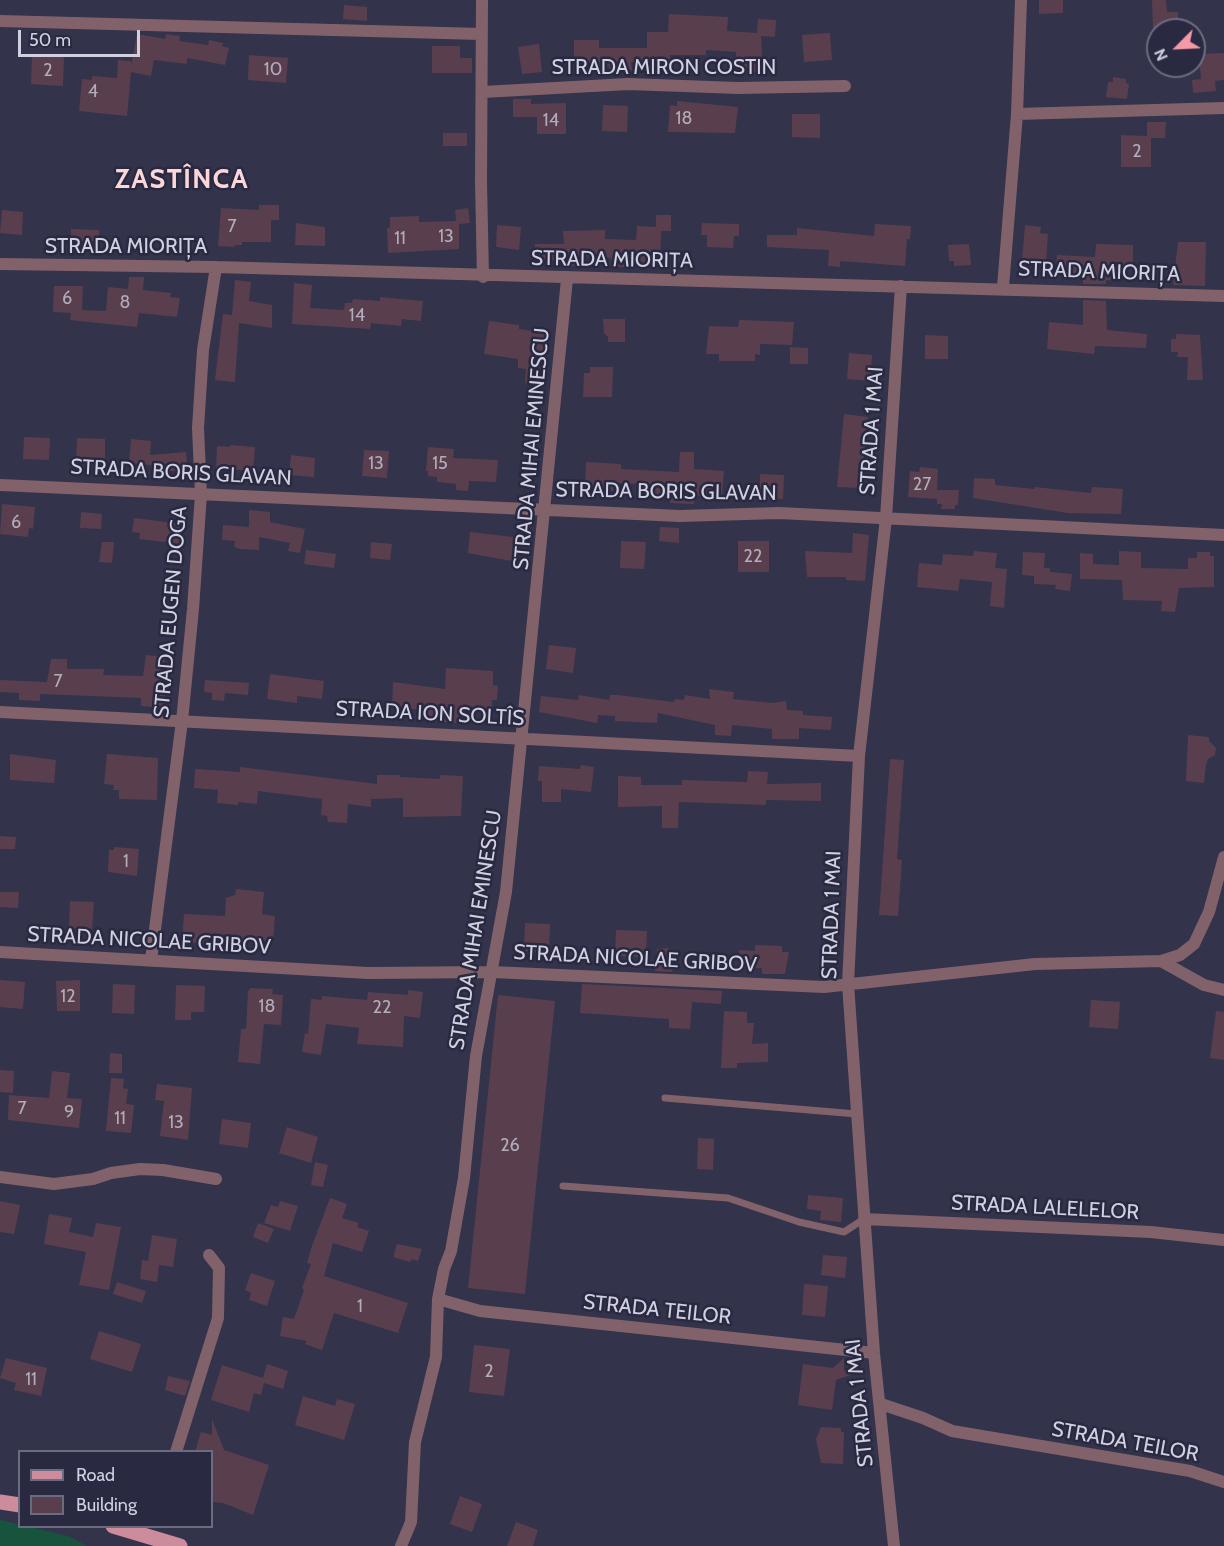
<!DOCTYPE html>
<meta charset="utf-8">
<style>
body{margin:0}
#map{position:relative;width:1224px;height:1546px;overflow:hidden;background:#33334b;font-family:Cabin,sans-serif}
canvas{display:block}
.legend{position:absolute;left:18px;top:1450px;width:195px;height:78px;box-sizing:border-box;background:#292941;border:2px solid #6c6c81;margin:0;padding:8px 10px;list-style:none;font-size:18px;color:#d0d0e0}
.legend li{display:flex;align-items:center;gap:12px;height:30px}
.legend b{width:30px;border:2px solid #6c6c81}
.north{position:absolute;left:1146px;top:18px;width:60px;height:60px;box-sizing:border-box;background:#292941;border:2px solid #6c6c81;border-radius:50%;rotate:246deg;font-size:16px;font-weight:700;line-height:24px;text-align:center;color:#d0d0e0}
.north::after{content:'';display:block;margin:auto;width:21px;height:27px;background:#f49aa6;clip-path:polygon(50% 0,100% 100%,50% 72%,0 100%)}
.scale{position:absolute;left:18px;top:30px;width:122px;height:27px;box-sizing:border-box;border:3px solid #d0d0e0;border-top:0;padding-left:8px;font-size:18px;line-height:21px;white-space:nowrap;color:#d0d0e0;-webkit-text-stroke:4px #292941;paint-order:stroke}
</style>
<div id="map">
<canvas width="1224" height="1546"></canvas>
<ul class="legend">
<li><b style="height:8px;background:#cc8c9c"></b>Road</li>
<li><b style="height:16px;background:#593f4e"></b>Building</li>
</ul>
<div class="north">N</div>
<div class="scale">50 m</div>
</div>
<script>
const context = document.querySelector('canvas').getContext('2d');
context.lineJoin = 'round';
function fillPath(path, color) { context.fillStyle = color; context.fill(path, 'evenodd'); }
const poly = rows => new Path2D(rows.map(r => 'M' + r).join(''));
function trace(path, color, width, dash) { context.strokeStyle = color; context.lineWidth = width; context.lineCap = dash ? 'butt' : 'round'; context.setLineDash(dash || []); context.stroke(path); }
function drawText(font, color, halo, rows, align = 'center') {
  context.font = font + ' Cabin,sans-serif'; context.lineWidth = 5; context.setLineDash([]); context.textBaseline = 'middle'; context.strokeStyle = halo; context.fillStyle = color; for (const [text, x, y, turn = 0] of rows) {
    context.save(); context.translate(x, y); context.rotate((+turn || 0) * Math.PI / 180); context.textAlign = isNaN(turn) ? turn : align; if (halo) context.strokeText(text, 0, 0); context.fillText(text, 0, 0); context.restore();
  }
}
fillPath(poly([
 [0,1520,68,1536,87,1546,0,1546]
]), '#18543d');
fillPath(poly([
 [1039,0,1063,0,1063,13,1039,14],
 [1152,0,1166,0,1167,12,1178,12,1178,30,1153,30],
 [344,5,367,7,367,21,343,19],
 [669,14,728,17,727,31,757,33,758,19,776,20,775,37,761,36,763,71,737,73,736,52,706,50,706,55,670,55,670,62,631,62,632,70,609,72,609,65,574,66,574,40,599,40,599,48,647,48,647,32,668,32],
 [830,33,832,60,804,62,802,35],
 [137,34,165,39,166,34,180,36,179,41,208,45,209,40,223,43,222,46,229,48,225,65,187,58,187,64,154,60,151,76,131,72,127,116,79,111,82,79,92,80,92,76,117,78,118,60,131,61,131,66],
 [539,44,542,72,522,74,518,47],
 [432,46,460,46,460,58,472,58,472,73,432,73],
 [1224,53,1224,80,1215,81,1216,91,1193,93,1192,80,1201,79,1199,54],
 [32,55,64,56,63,86,31,84],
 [249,55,288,58,286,83,248,80],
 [1113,77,1126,79,1126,83,1129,84,1127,99,1106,97,1108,82,1113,82],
 [513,99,531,99,531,104,566,103,566,134,537,134,537,117,513,117],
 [677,101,738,107,735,133,668,132,670,105,677,106],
 [603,105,628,106,627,132,602,131],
 [792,114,820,114,820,138,792,137],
 [1147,122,1166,122,1165,138,1151,138,1151,167,1121,167,1121,135,1147,136],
 [443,133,467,133,467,146,443,146],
 [259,205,279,205,279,220,271,220,271,242,242,242,242,245,235,245,235,247,218,246,221,208,259,210],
 [468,208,470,223,459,224,459,249,388,253,387,228,390,228,390,217,419,216,419,222,456,221,455,210],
 [2,210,23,212,22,235,0,233],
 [656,215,671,215,671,231,661,231,660,261,645,260,645,266,625,267,613,267,611,258,581,256,581,266,566,266,566,261,534,260,535,244,564,244,563,231,605,230,605,239,636,240,637,226,656,227],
 [296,223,325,227,325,246,295,245],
 [702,223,739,224,739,236,734,236,733,248,707,247,707,235,701,235],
 [875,224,911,226,910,239,907,239,905,266,840,261,840,267,828,266,829,250,767,247,767,235,797,235,797,228,874,236],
 [497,225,521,227,519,250,496,247],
 [1025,225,1041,227,1040,233,1048,234,1046,263,1022,261],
 [71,229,99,230,99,242,71,241],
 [1178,242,1206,242,1205,286,1173,285],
 [969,244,971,265,954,266,954,261,949,261,948,245],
 [1096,244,1133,245,1133,267,1122,267,1121,281,1106,280,1106,284,1083,284,1083,279,1062,277,1063,270,1056,269,1057,255,1095,257],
 [129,277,144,277,143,290,171,293,170,297,180,298,177,317,139,313,137,327,70,320,71,313,53,312,54,286,83,286,82,310,106,311,108,287,128,289],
 [235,280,251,282,249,301,272,305,272,328,239,323,235,382,215,380,223,314,232,315],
 [294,283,312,285,310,308,344,310,345,303,352,303,353,299,380,301,380,297,423,301,421,321,402,319,401,326,371,323,370,329,292,324],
 [1083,300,1106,301,1107,330,1147,334,1146,348,1095,346,1094,354,1047,349,1049,322,1083,325],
 [603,319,625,319,625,342,608,342,608,337,604,333],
 [739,320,794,322,792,345,760,344,760,355,755,354,755,361,719,361,719,354,706,354,709,326,738,327],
 [489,321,519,325,519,329,548,333,544,385,525,383,526,369,518,368,518,359,484,354],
 [1176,334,1200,335,1203,380,1187,380,1188,357,1177,357,1178,352,1171,352,1171,339,1176,339],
 [925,335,948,336,948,359,925,359],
 [790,347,808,348,808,364,790,364],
 [849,353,872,355,870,381,847,379],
 [590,367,613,367,612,397,583,397,584,373,590,373],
 [844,414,868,417,861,488,837,487],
 [24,437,50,438,49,460,23,459],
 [77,438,105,439,105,465,76,464],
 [131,439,151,441,150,455,186,452,188,478,175,479,175,471,169,471,169,467,129,463],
 [230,445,255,447,253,471,216,468,217,446,230,447],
 [428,447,454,449,453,458,498,460,496,482,469,481,468,491,456,490,456,484,437,482,437,477,428,476,428,471,426,471],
 [364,450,389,451,387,478,362,476],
 [680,452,694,452,694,469,724,471,722,497,695,496,694,504,670,503,670,496,643,494,644,484,614,483,613,491,585,489,586,462,621,464,621,469,679,472],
 [291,455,315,458,314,477,289,475],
 [920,467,938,469,937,490,959,490,958,505,955,505,955,509,941,509,942,504,937,504,937,499,908,497,910,471,919,472],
 [760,474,784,475,783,499,760,498],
 [974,478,995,479,995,485,1034,489,1035,487,1091,493,1092,487,1123,489,1121,514,1068,513,973,498],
 [2,504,35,507,33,529,29,528,28,537,0,534],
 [249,510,270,512,270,522,305,529,300,553,288,551,290,543,259,537,259,550,240,549,234,547,235,541,222,540,223,525,249,527],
 [81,512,102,514,101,529,80,528],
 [134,518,182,524,182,544,139,539,140,533,132,532],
 [660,527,679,528,679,543,659,541],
 [470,532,521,538,517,562,468,553],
 [853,533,869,535,865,581,846,580,846,577,807,577,805,551,852,553],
 [621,541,646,542,644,569,620,568],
 [738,541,769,541,769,572,738,572],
 [102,542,114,542,112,563,99,562],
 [371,542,392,544,390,560,370,558],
 [306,550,336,554,334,568,304,564],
 [974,551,997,553,995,568,1007,569,1004,608,990,606,992,582,960,579,958,591,917,587,919,563,942,565,943,554,973,556],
 [1119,551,1141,552,1141,568,1188,569,1188,558,1197,558,1197,552,1210,552,1210,556,1214,556,1214,587,1179,588,1175,612,1161,611,1162,601,1123,600,1122,580,1080,579,1080,553,1093,554,1093,564,1119,565],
 [1023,552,1045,553,1044,568,1050,568,1050,572,1072,574,1070,591,1055,589,1056,585,1034,584,1034,576,1022,575],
 [549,645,576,648,573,673,546,669],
 [146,655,165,657,162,687,166,688,164,708,141,706,141,698,40,694,40,701,19,700,19,693,0,692,0,680,47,682,51,659,67,659,67,669,104,669,103,675,143,676],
 [446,668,493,671,493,685,498,686,497,700,492,700,492,709,460,707,459,723,426,721,427,710,392,708,393,682,445,689],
 [270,674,324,681,322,699,297,696,297,703,267,699],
 [205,680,249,683,248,695,225,693,224,701,212,700,212,693,204,692],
 [709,689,734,692,733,699,772,703,786,701,787,710,803,711,803,715,832,717,831,730,799,728,799,739,772,739,772,729,732,725,731,736,715,735,715,725,658,713,657,723,615,721,615,716,598,715,597,723,539,712,541,696,578,700,579,695,609,700,610,695,618,695,674,702,675,699,684,700,685,695,710,699],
 [1188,735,1209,737,1209,741,1216,748,1215,755,1208,759,1206,765,1204,783,1186,781],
 [10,754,56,760,54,783,10,780],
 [107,754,158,758,157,800,119,799,119,790,113,790,114,785,104,784],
 [890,759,904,760,897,859,902,860,898,916,879,915],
 [581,765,594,767,591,792,561,789,561,802,542,802,542,781,538,781,539,766,580,769],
 [240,767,377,784,377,775,400,775,400,777,440,779,440,775,463,776,461,816,403,817,403,798,371,799,371,807,348,804,347,823,328,822,327,816,321,815,322,799,258,791,257,804,238,802,238,805,217,803,218,790,194,788,195,769,240,772],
 [748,771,768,772,767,784,821,783,821,801,766,800,766,805,679,802,678,828,662,828,662,806,618,807,618,776,641,777,641,785,682,785,682,780,747,782],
 [0,836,16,837,15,849,0,849],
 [114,847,139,849,137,876,108,872,109,850,114,850],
 [236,889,264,892,262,914,275,916,273,941,235,938,234,949,221,948,221,944,182,942,184,914,225,916,226,898,235,895],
 [0,892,19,892,18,908,0,907],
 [70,901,94,902,92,929,69,928],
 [525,923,550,924,549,952,524,951],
 [616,930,647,931,646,957,615,956],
 [755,945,782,946,782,952,789,952,785,974,762,974,762,968,738,968,739,950,755,951],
 [668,948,674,958,672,972,655,971,657,949],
 [0,980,25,982,23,1009,0,1007],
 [80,980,80,1011,57,1011,56,981],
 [113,984,135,985,134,1014,112,1013],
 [582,984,722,991,721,1004,692,1002,690,1029,669,1028,669,1019,580,1013],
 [176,985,205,986,204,1012,191,1012,191,1020,175,1020],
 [251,988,273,989,272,994,283,995,281,1025,264,1024,260,1064,238,1062,241,1029,246,1029,248,991],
 [408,990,423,992,420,1018,404,1016,403,1047,357,1044,359,1028,326,1024,321,1055,302,1052,305,1033,308,1034,311,999,322,1000,322,996,367,1000,368,992,408,995],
 [498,995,555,1001,525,1294,468,1288],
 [1091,1000,1120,1002,1118,1029,1089,1027],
 [724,1011,747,1012,747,1023,754,1023,752,1044,768,1043,768,1062,737,1063,737,1068,721,1068],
 [1216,1011,1224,1012,1224,1060,1210,1058],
 [110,1053,122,1054,122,1073,109,1073],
 [0,1070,14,1071,13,1093,0,1092],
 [52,1071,70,1073,67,1098,82,1099,79,1128,8,1120,9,1095,49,1098],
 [111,1078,124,1079,123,1088,128,1089,126,1104,134,1105,131,1133,106,1131],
 [157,1084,192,1088,188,1140,160,1136,164,1101,155,1100],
 [222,1119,251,1123,248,1148,219,1144],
 [287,1127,318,1137,311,1163,279,1153],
 [698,1138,714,1139,713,1170,697,1169],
 [315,1162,328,1165,323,1187,311,1185],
 [808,1195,843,1198,841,1222,820,1220,821,1211,807,1209],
 [330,1198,347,1204,342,1218,359,1223,357,1227,369,1231,362,1252,333,1243,324,1276,408,1303,398,1333,334,1313,322,1350,305,1344,307,1341,280,1336,283,1317,294,1319,304,1290,302,1288,311,1264,307,1263,312,1246],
 [0,1201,20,1205,14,1234,0,1232],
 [280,1201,298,1206,290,1231,264,1223,271,1205,278,1207],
 [49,1214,72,1218,69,1232,93,1237,96,1223,121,1227,109,1290,79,1285,86,1252,44,1244],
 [258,1223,274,1229,268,1243,253,1237],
 [152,1235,177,1239,173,1267,159,1265,157,1282,140,1279,142,1260,148,1261],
 [397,1244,422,1249,418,1261,412,1259,410,1262,393,1257],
 [823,1255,847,1257,845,1278,821,1275],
 [251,1273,275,1281,267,1306,249,1300,251,1293,245,1290],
 [117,1282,146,1291,142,1303,113,1294],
 [804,1284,828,1286,825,1317,802,1315],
 [99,1331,141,1344,132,1372,90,1359],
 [474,1345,510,1349,504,1396,469,1392],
 [6,1358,47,1368,41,1396,14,1390,16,1383,0,1378],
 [844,1358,844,1370,859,1372,836,1380,832,1410,798,1405,803,1364,833,1368],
 [267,1364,288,1371,283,1389,264,1383,261,1395,254,1393,249,1412,211,1400,222,1365,263,1378],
 [168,1376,190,1381,185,1396,165,1390],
 [303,1396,335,1406,337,1399,355,1404,344,1440,295,1425],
 [212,1419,224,1450,269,1465,253,1515,223,1503,212,1502,212,1452,195,1452,201,1432,212,1435],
 [821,1427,841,1428,841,1432,844,1432,843,1464,821,1463,816,1439],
 [460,1496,482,1504,472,1532,450,1524],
 [516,1522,538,1530,533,1546,507,1546]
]), '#593f4e');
trace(poly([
 [665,1098,857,1114],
 [563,1186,728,1198,799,1222,844,1232,864,1219]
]), '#82626a', 7);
trace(poly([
 [482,0,481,182,483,277],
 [0,21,481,34],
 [483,92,628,84,738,88,845,86],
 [1017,114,1224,108],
 [0,264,216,267,1224,296],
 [1003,287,1017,114,1021,0],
 [0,485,680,516,779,513,1224,535],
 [0,712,859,756],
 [0,952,368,973,492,972,824,987,1035,964,1161,961,1204,985,1224,990],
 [151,960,182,721,193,609,201,494,198,428,203,350,216,267],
 [1161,961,1180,955,1194,944,1209,912,1224,857],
 [0,1177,54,1184,93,1179,111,1173,140,1169,163,1170,216,1179],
 [864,1219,1151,1232,1224,1240],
 [438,1299,480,1311,874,1353],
 [881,1404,923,1418,952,1431,1190,1471,1224,1482],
 [176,1452,218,1318,219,1268,209,1255],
 [401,1546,411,1522,415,1442,436,1357,438,1299,444,1269,451,1251,464,1178,476,1056,506,892,567,279],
 [894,1546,874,1353,848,984,859,756,886,518,901,286]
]), '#82626a', 12);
trace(poly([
 [0,1502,20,1505],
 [113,1526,180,1546]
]), '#cc8c9c', 15);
drawText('18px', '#b2acbc', null, [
 ["10",273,70],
 ["2",48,71],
 ["4",93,92],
 ["18",684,119],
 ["14",551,121],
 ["2",1137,152],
 ["7",232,227],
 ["13",446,237],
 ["11",400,239],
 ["6",67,299],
 ["8",125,303],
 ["14",357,316],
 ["13",376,464],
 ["15",440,464],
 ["27",922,485],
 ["6",16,523],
 ["22",753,557],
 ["7",58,682],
 ["1",126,862],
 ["12",68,997],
 ["18",267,1007],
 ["22",382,1008],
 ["7",22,1109],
 ["9",69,1113],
 ["11",120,1119],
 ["13",176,1123],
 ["26",510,1146],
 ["1",360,1307],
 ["2",489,1372],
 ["11",31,1380]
]);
drawText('21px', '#d0d0e0', '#292941', [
 ["STRADA MIRON COSTIN",664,68],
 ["STRADA MIORIȚA",126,247],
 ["STRADA MIORIȚA",612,260,1],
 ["STRADA MIORIȚA",1099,272,2],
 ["STRADA 1 MAI",872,431,-86],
 ["STRADA MIHAI EMINESCU",532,449,-85],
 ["STRADA BORIS GLAVAN",181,473,3],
 ["STRADA BORIS GLAVAN",666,492,1],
 ["STRADA EUGEN DOGA",171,612,-85],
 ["STRADA ION SOLTÎS",430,714,3],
 ["STRADA 1 MAI",832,915,-88],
 ["STRADA MIHAI EMINESCU",476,930,-81],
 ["STRADA NICOLAE GRIBOV",149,941,3],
 ["STRADA NICOLAE GRIBOV",635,959,3],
 ["STRADA LALELELOR",1045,1208,3],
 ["STRADA TEILOR",657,1310,6],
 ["STRADA 1 MAI",860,1403,-96],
 ["STRADA TEILOR",1125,1442,10]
]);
context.letterSpacing = '1.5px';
drawText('bold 27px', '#fbd7da', '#292941', [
 ["ZASTÎNCA",182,180]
]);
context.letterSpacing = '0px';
</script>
